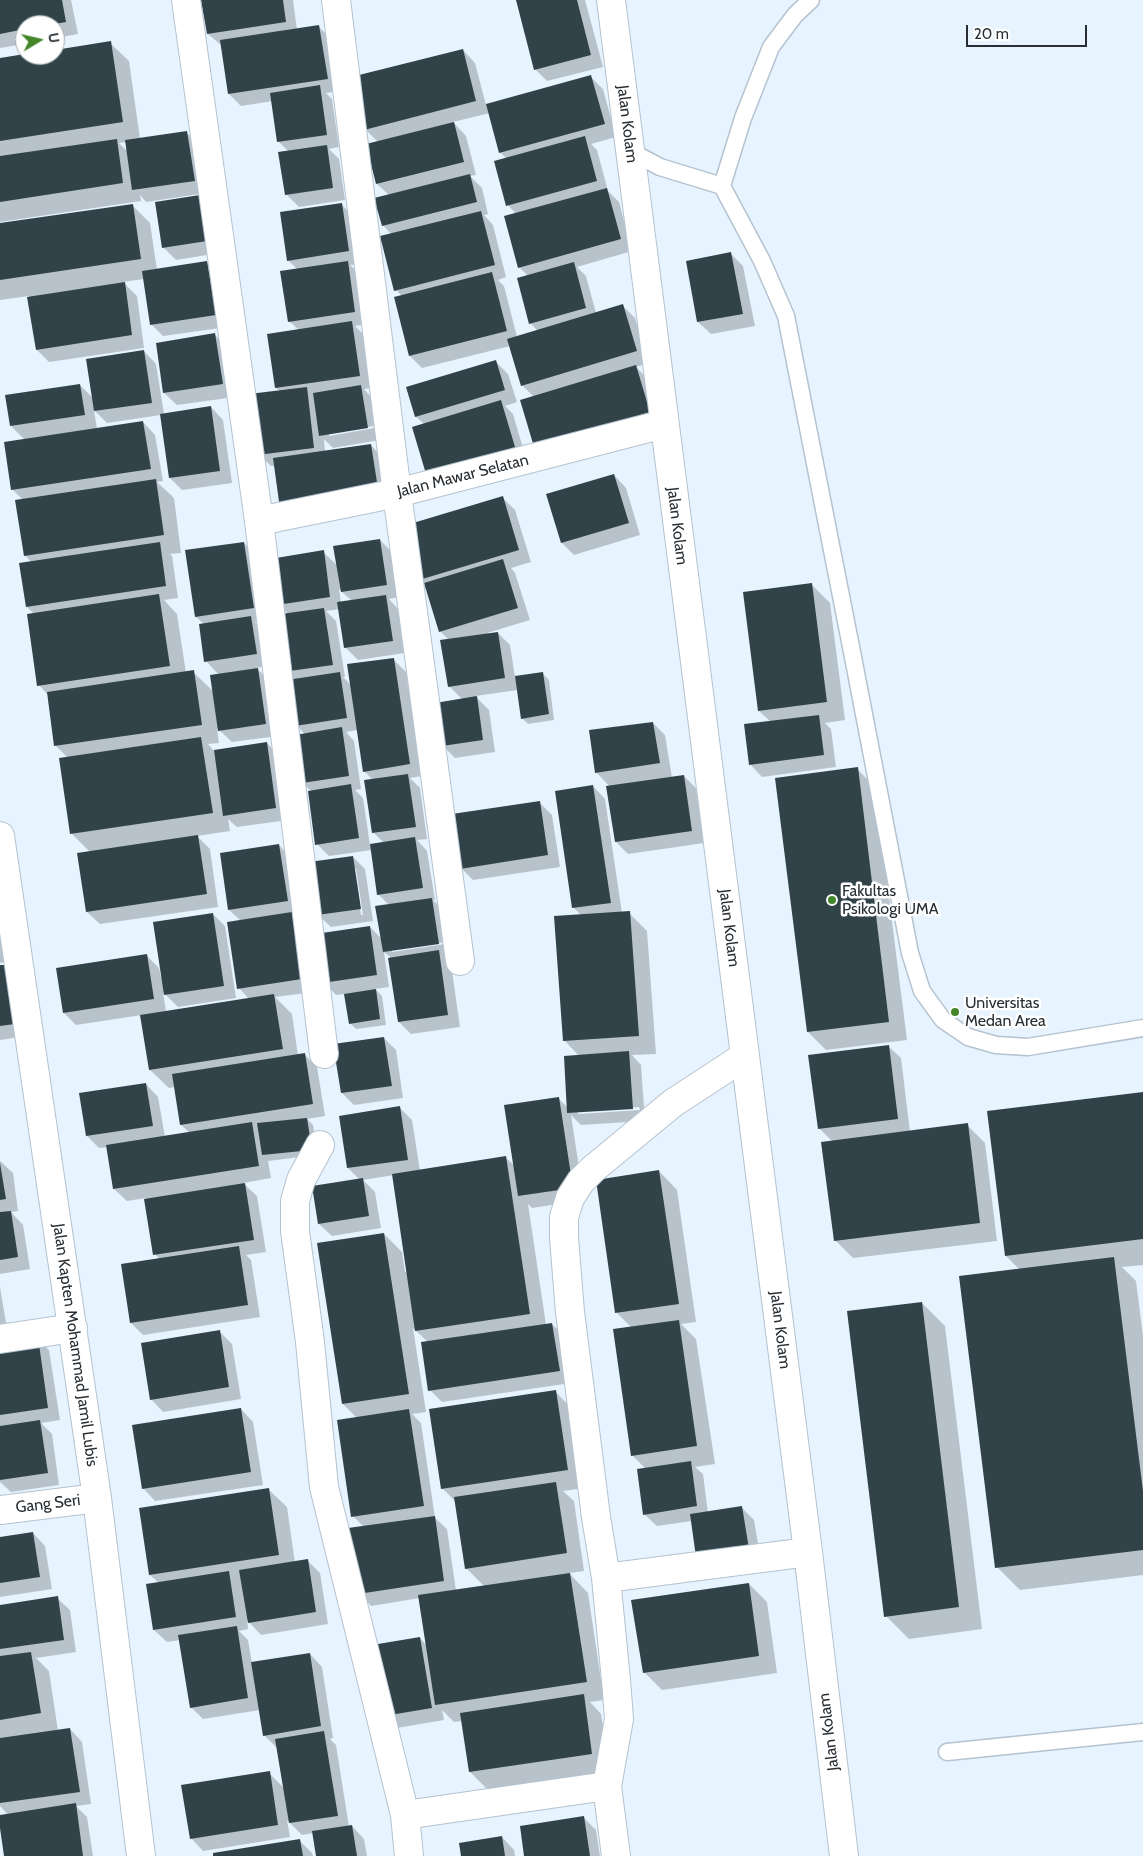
<!DOCTYPE html>
<style>
body{margin:0}
#map{position:relative;width:1143px;height:1856px;overflow:hidden;background:#e7f3fe;font-family:Cabin,sans-serif}
canvas{display:block}
.north{position:absolute;left:15px;top:15px;width:50px;height:50px;box-sizing:border-box;background:#fff;border:1px solid #a9abad;border-radius:50%;rotate:81deg;font-size:14px;font-weight:700;line-height:20px;text-align:center;color:#282e33}
.north::after{content:'';display:block;margin:auto;width:18px;height:22px;background:#448629;clip-path:polygon(50% 0,100% 100%,50% 72%,0 100%)}
.scale{position:absolute;left:966px;top:25px;width:121px;height:22px;box-sizing:border-box;border:2px solid #282e33;border-top:0;padding-left:6px;font-size:15px;line-height:18px;white-space:nowrap;color:#282e33;-webkit-text-stroke:4px #fff;paint-order:stroke}
</style>
<div id="map">
<canvas width="1143" height="1856"></canvas>
<div class="north">U</div>
<div class="scale">20 m</div>
</div>
<script>
const context = document.querySelector('canvas').getContext('2d');
context.lineJoin = 'round';
function fillPath(path, color) { context.fillStyle = color; context.fill(path, 'evenodd'); }
const poly = rows => new Path2D(rows.map(r => 'M' + r).join(''));
function trace(path, color, width, dash) { context.strokeStyle = color; context.lineWidth = width; context.lineCap = dash ? 'butt' : 'round'; context.setLineDash(dash || []); context.stroke(path); }
function drawText(font, color, halo, rows, align = 'center') {
  context.font = font + ' Cabin,sans-serif'; context.lineWidth = 5; context.setLineDash([]); context.textBaseline = 'middle'; context.strokeStyle = halo; context.fillStyle = color; for (const [text, x, y, turn = 0] of rows) {
    context.save(); context.translate(x, y); context.rotate((+turn || 0) * Math.PI / 180); context.textAlign = isNaN(turn) ? turn : align; if (halo) context.strokeText(text, 0, 0); context.fillText(text, 0, 0); context.restore();
  }
}
fillPath(poly([
 [0,0,71,0,78,34,55,38,55,25,25,25,25,44,0,48],
 [203,0,293,0,297,30,319,27,331,39,339,91,326,93,332,99,339,147,329,149,339,159,345,200,299,207,286,194,289,152,279,142,273,101,241,106,229,94,222,46,208,34],
 [518,0,585,0,603,67,547,81,535,69],
 [110,43,129,61,140,139,186,132,199,144,206,193,146,202,140,195,141,201,0,222,0,59,55,55,55,51],
 [127,142,128,152,119,143],
 [463,50,475,63,486,105,590,76,603,89,616,137,591,144,597,150,608,191,619,202,632,251,577,267,586,276,596,313,623,306,635,318,649,363,636,367,648,379,661,425,547,459,534,397,522,385,510,346,422,368,410,356,396,298,402,296,396,290,392,235,383,225,389,195,377,184,367,145,378,142,365,129],
 [490,113,501,153,507,159,508,205,516,214,519,267,528,276,530,323,538,331,517,337,504,286,498,280,506,277,493,225,484,215,488,214,482,188,470,176,476,175,466,136,453,122],
 [199,197,219,253,176,260,163,247],
 [341,204,354,217,361,264,350,265,360,274,367,324,355,326,364,335,372,388,364,389,373,399,380,440,333,448,324,439,325,452,371,445,383,458,390,507,275,466,271,466,258,454,280,391,276,388,269,335,299,330,289,321,298,270,288,260],
 [374,426,374,428,329,436,329,433],
 [132,205,150,223,157,270,207,262,219,275,228,327,163,336,151,324,144,279,123,282,137,296,144,348,49,362,37,350,29,296,0,300,0,225],
 [731,254,743,266,755,326,711,334,698,322],
 [215,335,227,347,235,397,177,405,164,393],
 [144,351,156,364,164,414,211,407,223,420,232,483,182,490,170,478,161,415,107,423,94,410,97,429,143,422,155,435,163,481,157,482,174,498,181,553,170,554,172,556,178,598,164,600,177,614,186,673,193,672,214,692,219,675,206,661,204,624,196,617,244,543,256,556,266,620,255,622,263,630,268,666,256,668,270,681,278,736,232,742,217,728,219,743,208,744,214,751,267,743,279,756,288,820,237,827,228,819,230,831,197,836,210,849,218,907,100,924,87,912,90,852,72,834,68,758,56,746,48,695,39,685,34,614,27,607,32,563,25,555,23,500,12,489,25,440,11,426,80,385,93,398],
 [496,362,508,374,517,402,505,406,513,414,529,469,443,496,430,483,424,424,416,417,408,388],
 [614,475,626,488,640,535,574,555,562,543,548,495],
 [503,498,515,510,531,562,511,568,515,573,530,620,487,633,488,635,498,633,510,645,515,677,543,674,549,680,554,720,528,724,522,718,518,690,475,696,489,710,495,752,455,758,443,746,463,700,449,686,449,640,440,631,426,585,420,580],
 [380,540,392,552,399,597,389,599,398,609,405,653,358,660,345,647,340,609,326,611,336,621,345,677,343,677,352,686,393,659,406,672,422,776,410,778,420,788,427,839,417,840,427,851,435,900,433,900,444,911,451,956,444,957,451,964,460,1027,411,1034,399,1022,390,957,384,952,389,987,375,989,382,996,386,1025,356,1029,350,1023,345,994,336,995,324,982,370,927,382,939,389,905,378,894,372,850,329,856,317,844,312,792,303,783,305,734,296,725,283,671,288,614,278,604,323,552,338,566],
 [339,589,352,601,341,603],
 [358,730,364,771,373,780,373,832,384,843,370,845,363,798,355,790,361,789,354,741,346,732],
 [445,942,445,944,392,952,392,950],
 [812,585,830,603,845,720,825,723,831,729,836,767,762,777,750,764,771,722,759,711],
 [653,723,665,735,672,778,684,776,696,788,704,843,628,854,616,842,610,787,596,772],
 [857,769,875,787,907,1040,826,1050,808,1032],
 [593,786,605,799,622,913,629,913,647,931,656,1054,632,1055,641,1065,645,1121,581,1125,571,1115,584,1200,532,1208,528,1204,546,1325,552,1324,564,1336,571,1383,442,1402,430,1390,428,1342,413,1328,426,1412,412,1414,421,1423,435,1518,447,1529,456,1591,485,1587,466,1568,456,1502,442,1488,555,1391,573,1410,585,1488,563,1491,574,1501,584,1571,569,1573,588,1593,604,1700,590,1702,601,1714,610,1771,488,1790,470,1772,462,1721,454,1722,442,1710,444,1720,397,1728,385,1715,420,1638,427,1646,420,1598,371,1606,359,1593,364,1527,353,1516,357,1418,343,1404,384,1234,402,1252,405,1272,408,1272,394,1175,363,1180,375,1192,381,1228,332,1236,319,1224,360,1180,348,1168,341,1117,400,1108,412,1120,420,1171,506,1158,515,1166,558,1098,568,1108,579,1056,564,1040,582,916,573,907],
 [639,1107,640,1110,578,1114,578,1111],
 [540,803,552,815,560,867,473,880,461,868],
 [279,845,291,858,300,913,293,914,304,926,314,992,275,997,292,1014,298,1056,305,1055,317,1067,325,1116,307,1119,313,1125,317,1155,268,1161,271,1178,243,1183,257,1196,266,1252,246,1255,251,1260,260,1317,143,1335,131,1323,122,1265,160,1260,155,1254,146,1198,127,1201,114,1189,108,1147,99,1148,87,1136,146,1084,158,1097,165,1137,190,1133,181,1125,175,1087,169,1088,150,1070,142,1015,76,1025,64,1013,147,956,159,968,161,978,163,978,213,914,225,926,236,998,178,1007,163,992,166,1012,249,999,239,988,241,921,229,910],
 [353,857,365,869,373,921,331,927,318,915],
 [354,869,356,869,363,915,361,915],
 [0,903,10,961,0,963],
 [0,967,27,1036,0,1040],
 [384,1038,396,1050,403,1098,354,1105,342,1093],
 [888,1046,901,1058,910,1132,967,1125,985,1143,997,1241,853,1258,835,1240,833,1142,819,1128],
 [1143,1093,1143,1265,1122,1267,1136,1281,1143,1336,1143,1575,1020,1590,997,1567,1020,1270,1006,1256],
 [0,1161,13,1173,18,1211,11,1212,23,1225,30,1269,0,1274],
 [659,1171,677,1190,696,1322,681,1324,696,1339,715,1464,695,1467,703,1474,708,1513,742,1508,754,1520,761,1561,692,1521,657,1526,644,1514,646,1469,632,1455,632,1328,617,1313],
 [0,1287,8,1335,0,1336],
 [922,1303,945,1326,982,1629,909,1639,886,1616],
 [220,1332,232,1344,241,1399,163,1412,151,1399],
 [37,1338,49,1350,60,1420,41,1423,52,1434,59,1485,11,1492,0,1482,0,1343],
 [241,1409,253,1422,263,1485,155,1501,143,1488],
 [268,1489,287,1507,295,1563,308,1561,320,1573,328,1624,261,1635,247,1620,248,1629,239,1631,248,1640,252,1664,310,1654,322,1667,333,1738,330,1739,336,1745,349,1827,352,1826,364,1839,367,1856,317,1856,313,1833,302,1835,287,1820,290,1837,203,1851,191,1838,269,1773,284,1788,278,1747,276,1747,264,1735,260,1710,203,1719,191,1707,180,1640,167,1642,154,1630,159,1583,150,1575],
 [33,1533,45,1546,52,1589,0,1597,0,1538],
 [749,1584,767,1602,777,1673,662,1690,644,1672],
 [57,1598,70,1610,76,1652,36,1658,49,1671,58,1731,70,1729,82,1742,91,1804,76,1806,87,1817,93,1856,5,1856,0,1820,0,1816,8,1815,0,1806,0,1606],
 [583,1817,596,1830,600,1856,525,1856],
 [502,1837,514,1850,515,1856,462,1856],
 [300,1841,312,1853,313,1856,215,1856]
]), '#0003');
fillPath(poly([
 [0,0,62,0,66,22,49,25,25,25,25,29,0,34],
 [201,0,283,0,286,22,207,34],
 [516,0,577,0,591,55,534,70],
 [319,25,328,79,228,94,220,40],
 [111,41,123,122,0,141,0,58,25,54,55,55,55,50],
 [463,49,476,101,364,130,351,77],
 [591,75,605,124,499,153,486,104],
 [320,85,327,135,277,142,270,93],
 [454,122,464,162,376,184,366,144],
 [187,131,195,181,132,190,125,140],
 [585,136,597,181,506,206,494,161],
 [117,139,123,183,0,202,0,156],
 [327,145,333,188,285,195,278,152],
 [470,174,477,202,382,226,374,198],
 [607,188,621,239,518,268,504,216],
 [200,195,207,241,162,248,155,202],
 [342,203,349,251,287,261,280,212],
 [133,204,141,259,0,280,0,223],
 [481,211,495,265,394,291,380,236],
 [731,252,743,314,697,322,686,261],
 [207,261,216,315,150,325,142,271],
 [348,261,355,312,288,322,280,271],
 [574,262,586,308,529,324,517,278],
 [492,272,507,331,409,356,394,297],
 [125,282,132,335,36,350,27,297],
 [623,304,637,351,521,386,507,339],
 [352,321,360,376,275,388,267,334],
 [215,333,223,384,163,393,156,343],
 [144,350,152,403,94,411,86,359],
 [496,360,505,390,415,417,406,387],
 [636,365,650,412,534,447,520,400],
 [80,384,85,415,10,426,5,395],
 [361,385,368,428,319,436,313,393],
 [307,387,314,448,257,455,249,394],
 [501,400,518,457,429,484,412,427],
 [211,406,220,471,169,478,160,414],
 [143,421,151,469,11,490,4,442],
 [371,444,379,495,280,509,273,458],
 [614,474,629,523,561,543,546,494],
 [156,479,164,535,24,556,15,500],
 [503,496,519,550,419,580,403,526],
 [380,539,387,585,341,592,333,546],
 [160,542,166,586,26,607,19,563],
 [244,542,254,608,195,617,185,550],
 [324,550,330,597,277,605,270,559],
 [503,559,518,608,439,632,424,583],
 [812,583,827,702,758,711,743,592],
 [159,594,170,666,37,686,27,614],
 [386,595,393,641,344,648,337,602],
 [324,608,333,665,282,672,274,615],
 [251,616,257,654,204,662,199,624],
 [498,632,505,678,448,687,440,640],
 [394,658,410,764,363,772,347,664],
 [258,668,266,724,218,731,210,675],
 [194,670,202,725,54,746,47,692],
 [340,672,347,718,295,726,287,680],
 [543,672,549,714,521,719,515,676],
 [477,696,483,740,442,746,435,703],
 [819,715,824,755,749,765,744,724],
 [653,722,660,763,595,773,589,730],
 [342,727,349,776,302,783,295,735],
 [201,737,213,813,70,834,59,758],
 [267,742,276,808,223,816,214,750],
 [858,767,889,1022,807,1032,775,778],
 [408,774,416,827,372,833,364,780],
 [684,775,692,831,615,842,606,786],
 [351,784,359,838,315,845,308,791],
 [593,785,611,903,572,908,555,791],
 [540,801,548,855,460,869,452,814],
 [198,835,207,894,86,912,77,853],
 [415,837,423,888,377,895,370,844],
 [279,844,288,901,228,910,220,853],
 [353,856,361,909,317,915,309,862],
 [432,898,439,944,383,952,375,906],
 [630,911,639,1036,563,1041,554,916],
 [292,912,302,979,237,989,227,922],
 [213,913,224,986,164,995,153,922],
 [370,926,377,975,322,983,315,934],
 [439,950,448,1015,398,1022,388,958],
 [147,954,154,999,63,1013,56,968],
 [0,965,5,965,15,1024,0,1026],
 [376,989,380,1019,349,1024,344,994],
 [274,994,283,1049,149,1070,140,1015],
 [384,1037,392,1086,341,1093,333,1044],
 [889,1045,898,1119,818,1129,808,1055],
 [629,1051,633,1109,567,1113,564,1056],
 [305,1053,313,1104,180,1125,172,1074],
 [146,1083,153,1126,86,1136,79,1093],
 [1143,1092,1143,1239,1005,1256,987,1111],
 [559,1097,573,1188,518,1196,504,1105],
 [400,1106,408,1160,347,1168,339,1116],
 [307,1118,312,1150,262,1155,257,1123],
 [252,1122,259,1166,113,1189,106,1145],
 [968,1123,980,1223,834,1241,821,1142],
 [506,1156,530,1314,415,1331,392,1174],
 [0,1163,6,1199,0,1200],
 [659,1170,679,1304,615,1313,596,1180],
 [363,1178,369,1216,318,1224,312,1186],
 [245,1183,254,1240,153,1255,144,1199],
 [11,1211,18,1257,0,1260,0,1212],
 [384,1233,409,1394,342,1404,317,1243],
 [239,1246,248,1305,130,1323,121,1264],
 [1114,1257,1143,1491,1143,1550,995,1568,959,1276],
 [922,1302,959,1607,884,1617,847,1311],
 [679,1320,697,1446,631,1456,613,1329],
 [552,1323,560,1371,428,1391,421,1342],
 [220,1330,229,1387,150,1400,141,1343],
 [38,1337,48,1408,0,1415,0,1342],
 [556,1390,568,1470,441,1489,429,1409],
 [241,1408,251,1472,142,1489,132,1425],
 [409,1409,424,1506,351,1517,337,1420],
 [40,1420,48,1473,0,1480,0,1426],
 [691,1461,697,1506,643,1515,637,1469],
 [556,1482,567,1553,465,1569,454,1497],
 [269,1488,279,1555,149,1575,139,1508],
 [742,1506,749,1549,696,1557,690,1514],
 [435,1516,444,1581,358,1594,348,1528],
 [33,1532,40,1577,0,1583,0,1537],
 [308,1559,316,1612,248,1623,239,1570],
 [229,1571,236,1617,153,1630,146,1584],
 [570,1573,587,1682,435,1705,418,1595],
 [749,1583,759,1656,643,1673,631,1600],
 [58,1596,64,1640,0,1649,0,1605],
 [237,1626,248,1698,190,1708,178,1635],
 [420,1637,432,1708,384,1716,372,1645],
 [31,1652,41,1713,0,1720,0,1656],
 [310,1653,321,1726,263,1736,251,1662],
 [584,1694,592,1754,469,1772,460,1713],
 [70,1728,80,1792,0,1803,0,1738],
 [324,1731,338,1816,289,1823,275,1739],
 [270,1771,278,1825,190,1839,181,1785],
 [76,1803,83,1856,4,1856,0,1828,0,1815],
 [584,1816,590,1856,524,1856,520,1826],
 [352,1825,357,1856,316,1856,312,1831],
 [502,1836,505,1856,461,1856,459,1843],
 [300,1839,303,1856,213,1856,213,1853]
]), '#314248');
const service = poly([
 [811,0,795,15,771,47,743,118,722,186,762,261,786,316,852,652,910,953,922,991,943,1020,968,1037,996,1045,1028,1047,1143,1028],
 [630,151,660,167,722,186],
 [947,1752,1143,1732]
]);
const minor = poly([
 [186,0,259,521,324,1054],
 [336,0,397,493,460,961],
 [611,0,808,1552,844,1856],
 [259,521,397,493,664,424],
 [0,836,97,1498,141,1856],
 [320,1145,301,1180,295,1201,295,1231,310,1342,324,1487,405,1815,409,1856],
 [0,1339,73,1328],
 [0,1510,97,1498],
 [606,1578,808,1552],
 [405,1815,607,1786],
 [616,1856,607,1786,619,1719,616,1680,606,1578,596,1517,570,1312,564,1238,564,1217,570,1198,581,1181,593,1169,673,1103,745,1056]
]);
trace(service, '#b4c3cf', 19);
trace(minor, '#b4c3cf', 30);
trace(service, '#fff', 16);
trace(minor, '#fff', 28);
for (const [x, y, r, color] of [
 [832,900,5,"#448629"],
 [955,1012,5,"#448629"]
]) { const dot = new Path2D(); dot.arc(x, y, r, 0, 2 * Math.PI); context.fillStyle = color; context.fill(dot); trace(dot, '#fff', 2); }
drawText('16px', '#282e33', '#fff', [
 ["Jalan Kolam",627,124,83],
 ["Jalan Mawar Selatan",463,476,-14],
 ["Jalan Kolam",677,526,83],
 ["Jalan Kolam",729,928,83],
 ["Jalan Kolam",780,1330,83],
 ["Jalan Kapten Mohammad Jamil Lubis",75,1345,82],
 ["Gang Seri",48,1504,-7],
 ["Jalan Kolam",829,1732,-97]
]);
drawText('16px', '#282e33', '#fff', [
 ["Fakultas",842,891],
 ["Psikologi UMA",842,909],
 ["Universitas",965,1003],
 ["Medan Area",965,1021]
], 'left');
</script>
